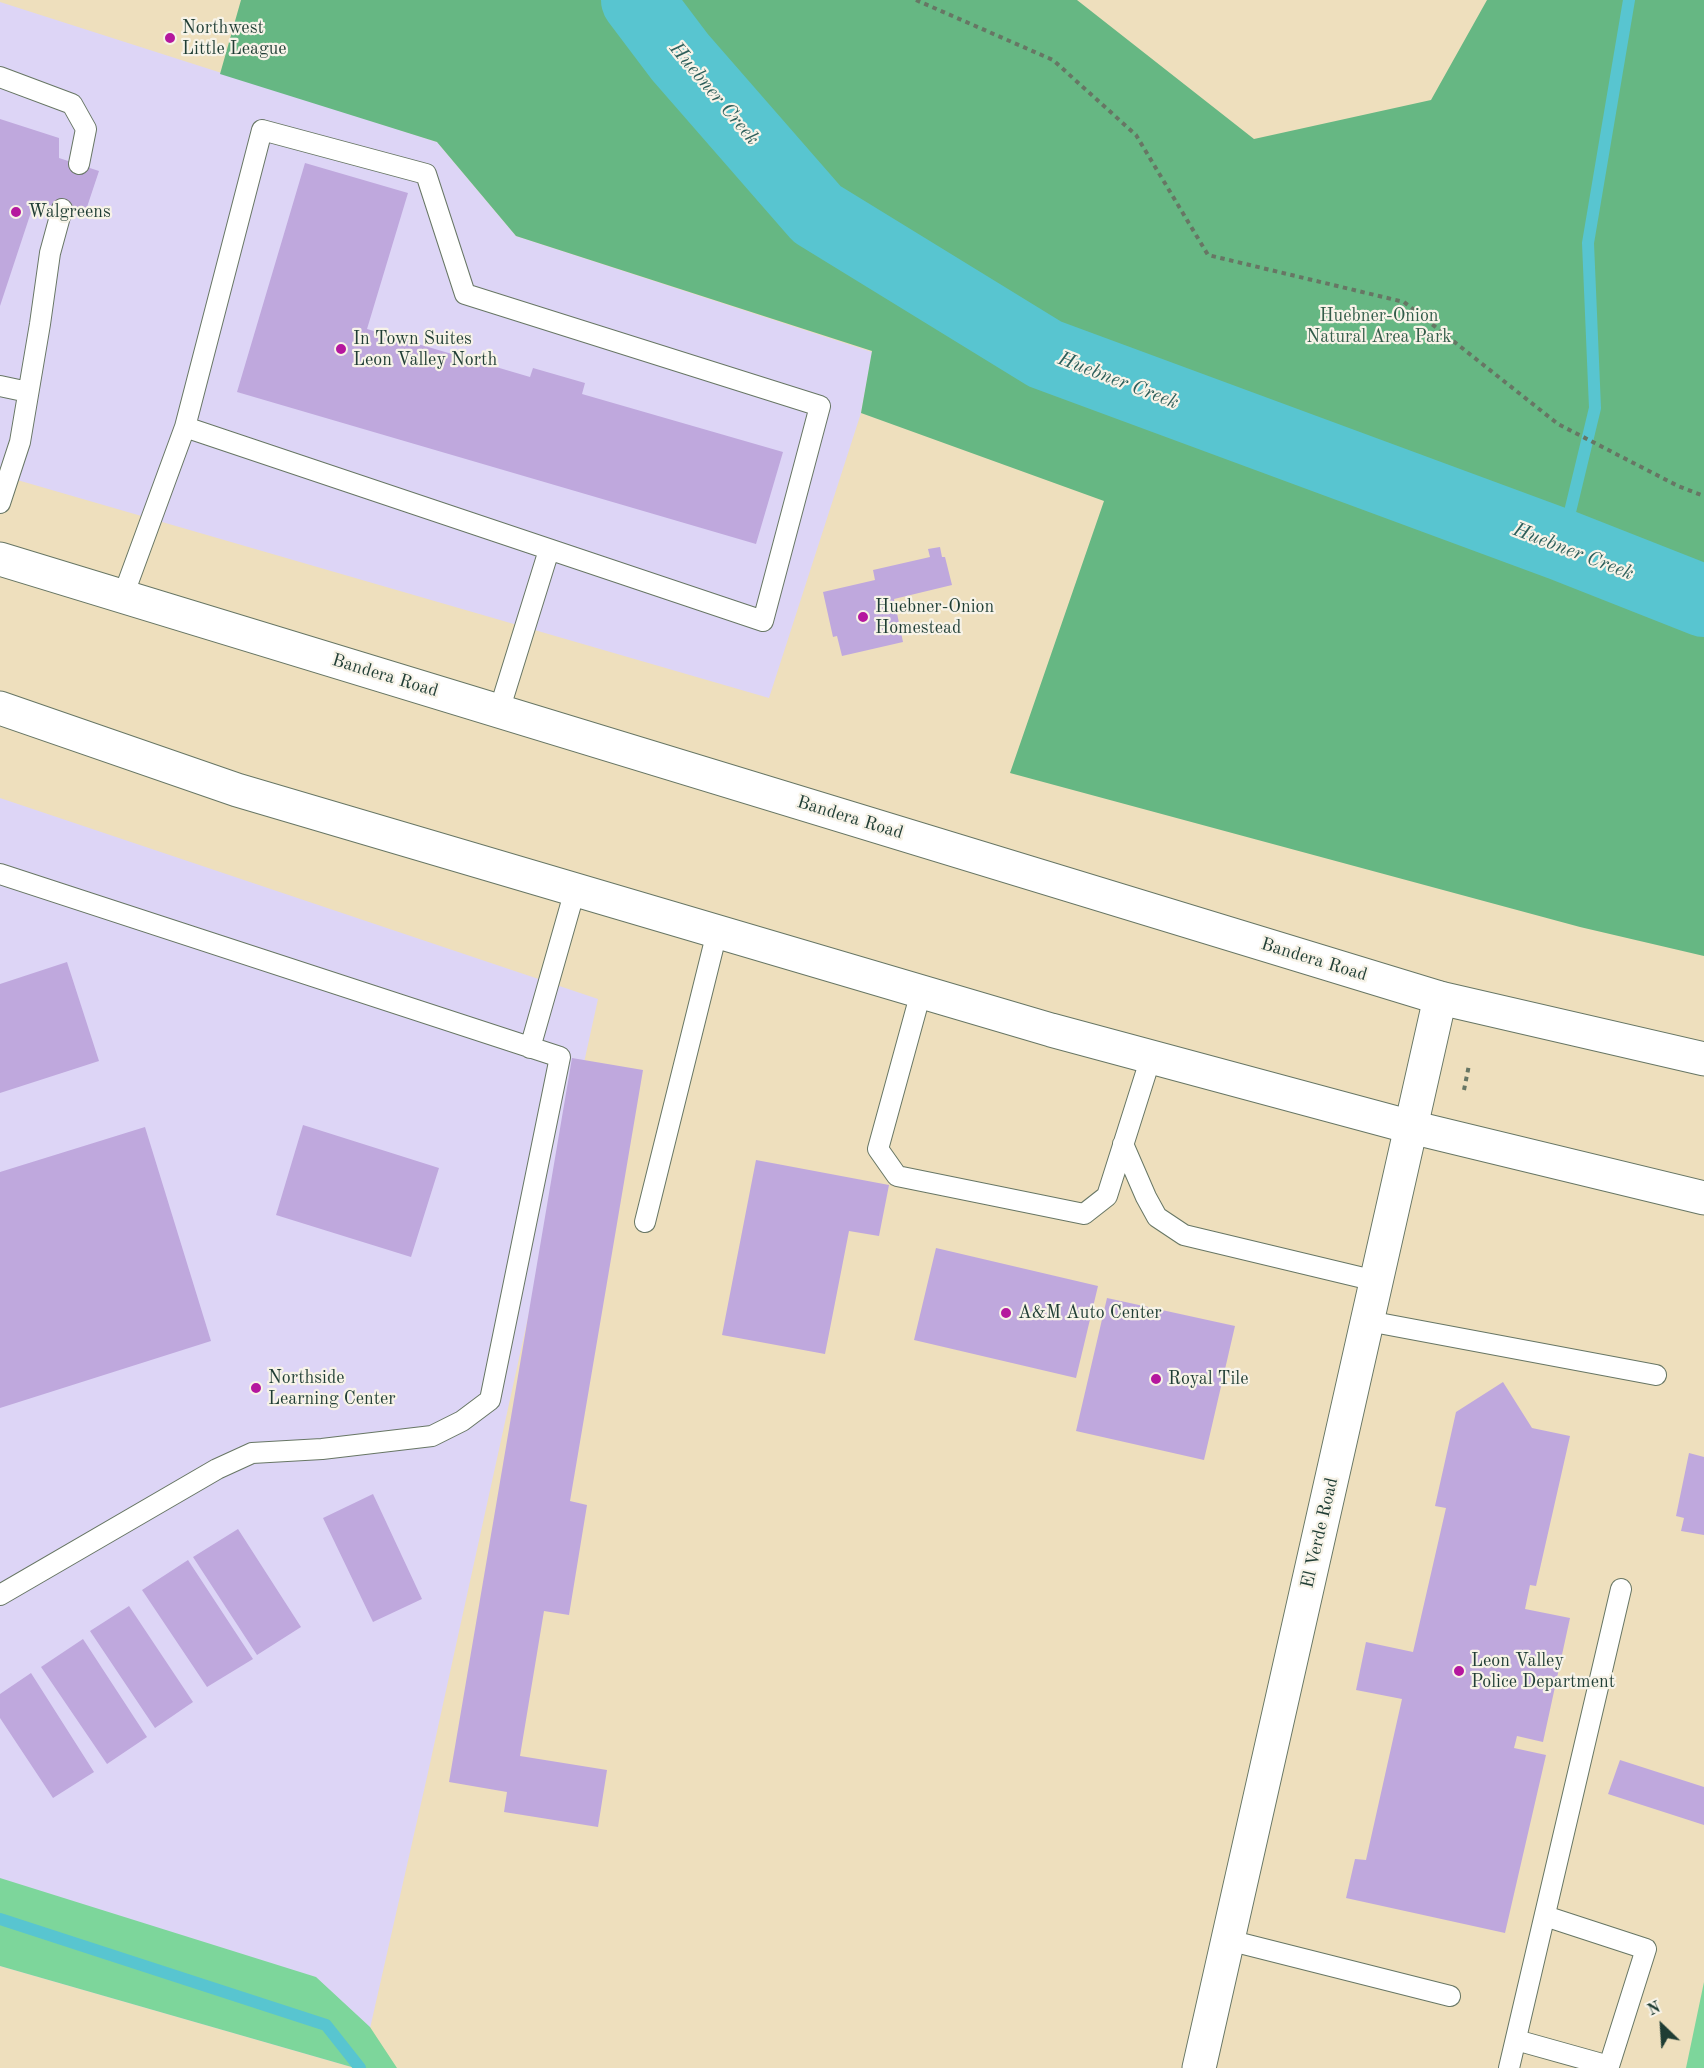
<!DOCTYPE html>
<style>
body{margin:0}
#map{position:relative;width:1704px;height:2068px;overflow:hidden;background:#eedfbd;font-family:"Old Standard TT",serif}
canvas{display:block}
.north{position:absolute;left:1632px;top:1996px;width:60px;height:60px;-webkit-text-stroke:4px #f7f3e8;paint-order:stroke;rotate:335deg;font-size:16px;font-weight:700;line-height:24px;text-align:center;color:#1f3d34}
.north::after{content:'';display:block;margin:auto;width:21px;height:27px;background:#1f3d34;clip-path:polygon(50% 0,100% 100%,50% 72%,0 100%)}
</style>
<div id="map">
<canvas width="1704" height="2068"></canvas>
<div class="north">N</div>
</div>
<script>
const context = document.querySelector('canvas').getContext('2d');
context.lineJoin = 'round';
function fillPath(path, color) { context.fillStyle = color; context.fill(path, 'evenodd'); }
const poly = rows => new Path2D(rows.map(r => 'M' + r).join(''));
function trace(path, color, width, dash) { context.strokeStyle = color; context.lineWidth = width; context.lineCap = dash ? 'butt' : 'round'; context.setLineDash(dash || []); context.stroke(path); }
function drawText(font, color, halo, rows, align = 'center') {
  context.font = font + ' "Old Standard TT",serif'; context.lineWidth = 4.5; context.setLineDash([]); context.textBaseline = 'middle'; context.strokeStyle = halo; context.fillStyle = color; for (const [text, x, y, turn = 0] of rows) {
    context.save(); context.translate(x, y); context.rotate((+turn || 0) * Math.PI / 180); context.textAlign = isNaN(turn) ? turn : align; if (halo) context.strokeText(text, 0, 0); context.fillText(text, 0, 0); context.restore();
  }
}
fillPath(poly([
 [0,2,437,142,516,236,872,352,861,413,769,698,0,475],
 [0,798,598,999,427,1777,361,2068,355,2068,0,1966]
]), '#ddd5f6');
fillPath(poly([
 [0,1878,316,1977,370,2027,397,2068,355,2068,0,1966],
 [1704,1982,1704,2068,1686,2068]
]), '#7dd69b');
fillPath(poly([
 [241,0,1077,0,1254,139,1431,100,1487,0,1704,0,1704,956,1580,927,1010,773,1104,501,861,413,872,351,516,236,437,142,220,74]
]), '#66b783');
trace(poly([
 [1562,545,1595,408,1588,243,1629,0],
 [0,1919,326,2025,360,2068]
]), '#58c5d0', 12);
trace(poly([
 [637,0,680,57,817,214,1045,354,1562,545,1704,601]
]), '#58c5d0', 72);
fillPath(poly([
 [0,119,59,138,59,158,99,171,84,216,35,200,0,306],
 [305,163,408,193,367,329,530,377,533,368,585,383,582,394,783,452,756,544,237,392],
 [940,547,942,557,945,557,952,585,894,599,903,642,842,656,837,636,833,637,823,592,875,580,873,570,930,557,928,549],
 [67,962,99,1061,0,1093,0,984],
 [572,1058,643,1070,570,1501,587,1505,569,1615,544,1611,520,1756,607,1770,598,1827,504,1812,507,1792,449,1782],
 [303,1125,439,1168,411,1257,276,1215],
 [145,1127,211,1341,0,1408,0,1172],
 [756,1160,889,1185,879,1236,849,1231,825,1354,722,1335],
 [936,1248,1098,1286,1076,1378,914,1340],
 [1107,1298,1235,1326,1204,1460,1076,1431],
 [1503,1382,1532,1428,1570,1436,1536,1586,1530,1585,1525,1609,1570,1618,1543,1742,1517,1736,1514,1748,1546,1755,1505,1933,1346,1898,1355,1859,1366,1860,1402,1699,1356,1690,1366,1642,1413,1652,1446,1508,1435,1506,1456,1412],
 [1689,1453,1704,1457,1704,1535,1681,1531,1684,1518,1676,1516],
 [373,1494,422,1599,373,1622,323,1518],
 [238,1529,301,1627,257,1655,193,1557],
 [188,1560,253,1659,207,1687,142,1590],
 [129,1606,193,1702,155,1728,90,1631],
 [83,1639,147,1737,107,1764,41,1667],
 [31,1673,94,1772,53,1798,0,1718,0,1694],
 [1620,1760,1704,1787,1704,1825,1608,1794]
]), '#bfa8dd');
const lane = poly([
 [0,77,72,104,86,129,79,164],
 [0,386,28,392],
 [0,503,20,442,40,324,50,253,62,209],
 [123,596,185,427,262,130,426,174,465,294,820,406,763,621,185,427],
 [499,711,549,550],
 [0,874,560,1057,490,1400,462,1421,432,1436,322,1449,252,1453,217,1469,0,1595],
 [921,992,878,1149,897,1176,1084,1214,1107,1196,1151,1057],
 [530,1048,575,890],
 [1123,1144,1146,1197,1157,1217,1184,1235,1376,1281],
 [645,1222,717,932],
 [1368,1321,1656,1375],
 [1228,1940,1450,1996],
 [1516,2040,1609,2066,1646,1949,1545,1916],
 [1509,2068,1621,1589]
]);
const street = poly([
 [1199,2068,1440,998]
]);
const primary = poly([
 [0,559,1440,998,1704,1059],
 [0,708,237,790,1051,1030,1411,1127,1704,1198]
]);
trace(lane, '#677664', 22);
trace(street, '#677664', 35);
trace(primary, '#677664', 35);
trace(poly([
 [916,0,1053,60,1136,135,1208,255,1404,302,1558,424,1678,486,1704,496],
 [1464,1090,1469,1065]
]), '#677664', 4, [4.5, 4.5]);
trace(lane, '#fff', 20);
trace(street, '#fff', 33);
trace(primary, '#fff', 33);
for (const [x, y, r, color] of [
 [170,38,6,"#b5179e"],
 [16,212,6,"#b5179e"],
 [341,349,6,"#b5179e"],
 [863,617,6,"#b5179e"],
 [1006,1313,6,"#b5179e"],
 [1156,1379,6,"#b5179e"],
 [256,1388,6,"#b5179e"],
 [1459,1671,6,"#b5179e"]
]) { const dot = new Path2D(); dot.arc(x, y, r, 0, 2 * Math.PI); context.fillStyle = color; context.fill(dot); trace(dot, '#f7f3e8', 2); }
drawText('18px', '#1f3d34', '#f7f3e8', [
 ["Northwest",182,28],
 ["Little League",182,49],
 ["Walgreens",28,212],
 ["In Town Suites",353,339],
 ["Leon Valley North",353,360],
 ["Huebner-Onion",875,607],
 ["Homestead",875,628],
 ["A&M Auto Center",1018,1313],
 ["Northside",268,1378],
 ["Learning Center",268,1399],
 ["Royal Tile",1168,1379],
 ["Leon Valley",1471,1661],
 ["Police Department",1471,1682]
], 'left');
drawText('18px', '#325c49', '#f7f3e8', [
 ["Huebner-Onion",1379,316],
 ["Natural Area Park",1379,337]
]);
drawText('18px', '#1f3d34', '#f7f3e8', [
 ["Bandera Road",385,676,17],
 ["Bandera Road",850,818,17],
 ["Bandera Road",1314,960,17],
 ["El Verde Road",1320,1533,-77]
]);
drawText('italic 20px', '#2d5f5b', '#f7f3e8', [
 ["Huebner Creek",714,94,50],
 ["Huebner Creek",1118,381,21],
 ["Huebner Creek",1573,552,21]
]);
</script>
